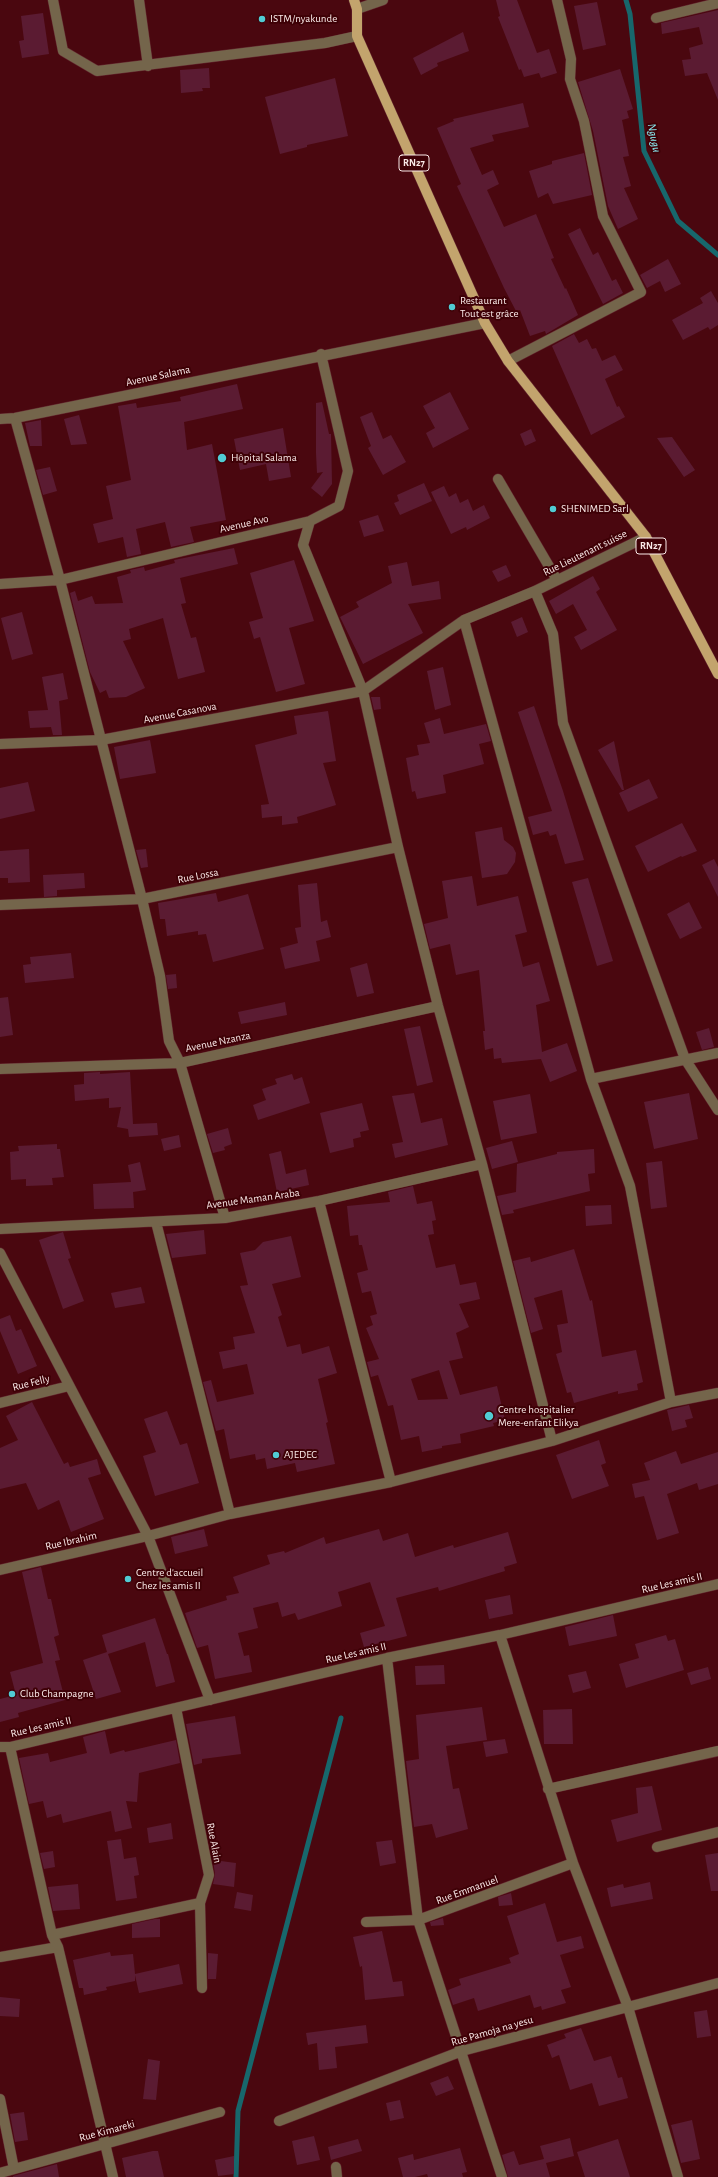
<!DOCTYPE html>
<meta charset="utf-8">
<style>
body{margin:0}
canvas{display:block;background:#4a070f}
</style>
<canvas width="718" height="2177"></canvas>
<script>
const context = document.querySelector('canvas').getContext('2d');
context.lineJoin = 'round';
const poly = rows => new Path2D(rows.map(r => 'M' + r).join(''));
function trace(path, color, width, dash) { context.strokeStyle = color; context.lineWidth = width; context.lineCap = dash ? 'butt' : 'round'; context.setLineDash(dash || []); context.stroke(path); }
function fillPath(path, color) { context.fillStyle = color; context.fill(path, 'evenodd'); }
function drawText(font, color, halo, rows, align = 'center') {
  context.font = font + ' "Alegreya Sans",sans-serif'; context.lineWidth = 4; context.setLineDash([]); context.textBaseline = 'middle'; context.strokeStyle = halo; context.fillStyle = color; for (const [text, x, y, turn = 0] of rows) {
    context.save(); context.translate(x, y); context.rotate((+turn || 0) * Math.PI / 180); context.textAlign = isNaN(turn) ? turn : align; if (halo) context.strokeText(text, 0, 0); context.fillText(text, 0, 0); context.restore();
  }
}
trace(poly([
 [626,0,630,14,644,151,678,221,718,255],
 [236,2177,238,2111,341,1718]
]), '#17676c', 5);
fillPath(poly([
 [496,0,517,0,537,53,549,49,557,73,541,78,539,73,524,77,521,69,519,70,498,17,500,16],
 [597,2,606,45,583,50,574,6],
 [718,10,718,100,707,73,685,76,682,60,691,59,689,48,703,44,699,27,662,34,661,23],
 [43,13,49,54,22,58,19,41,24,40,21,16],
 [463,32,469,51,437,63,438,66,421,75,413,58],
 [209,68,210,88,202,88,203,91,181,93,180,70],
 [620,69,633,109,627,111,629,118,622,120,629,156,623,157,631,186,624,188,638,219,618,229,608,206,593,131,578,82],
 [335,78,348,136,307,145,307,147,280,154,265,97],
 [523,103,529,127,492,135,494,141,470,148,482,175,493,170,499,184,487,190,504,227,536,214,554,258,551,259,565,289,566,288,578,315,546,334,545,331,530,336,520,310,516,311,504,288,457,186,461,184,437,128,454,121,453,119],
 [584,153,592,195,553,204,548,193,538,198,529,171,552,164,552,161],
 [580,228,593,255,598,252,612,281,616,279,623,293,603,304,568,234],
 [668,259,681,284,665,292,660,281,647,288,640,275],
 [711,291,718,303,718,325,710,330,708,327,683,340,672,320,703,303,700,298],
 [574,334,579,343,587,339,592,349,596,348,602,361,615,355,623,370,605,379,617,407,619,406,625,417,591,435,552,346],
 [237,384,243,409,184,422,187,450,212,444,226,520,190,527,194,542,171,547,165,522,136,529,141,554,127,557,123,537,98,543,93,524,113,519,106,486,131,480,118,406,136,403,137,408,181,401,180,397],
 [450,392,469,429,433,448,426,433,435,428,423,406],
 [322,402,329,434,331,434,332,484,322,497,311,488,323,472,317,473,316,453,316,403],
 [372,412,383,439,391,435,406,462,383,475,368,448,371,446,360,417],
 [79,415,87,444,71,445,64,419],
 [41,420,42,446,30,446,25,423],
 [283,428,291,477,269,481,266,464,240,470,234,439],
 [531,429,536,441,525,446,520,434],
 [672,437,695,470,684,477,657,438],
 [50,467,57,491,43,495,36,470],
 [424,483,432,501,400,515,394,503,399,501,397,495],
 [444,486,449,497,456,493,460,503,468,499,473,511,484,505,490,518,467,530,466,527,451,534,431,492],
 [378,515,384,531,364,537,359,521],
 [234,548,238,564,180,578,186,603,181,604,191,638,196,637,205,672,178,679,163,618,129,629,131,639,123,641,145,688,126,697,109,698,106,690,100,693,90,672,70,593,75,591,78,601,92,596,95,604,123,603,117,577,131,573,130,570,144,567,145,571,175,563,174,560],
 [294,560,314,621,289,628,305,684,276,692,260,637,254,639,249,622,263,618,250,573],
 [407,562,412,586,439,581,441,599,408,604,423,633,363,664,340,617,359,607,356,602,392,583,388,566],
 [506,565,511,576,498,582,492,571],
 [593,576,600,589,596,592,617,630,581,650,574,637,587,630,573,604,556,614,549,601],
 [22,612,33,654,12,660,1,618],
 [522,617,528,632,517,637,511,622],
 [443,667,451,705,435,710,427,671],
 [63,673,68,699,59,701,62,735,53,735,51,727,30,728,28,711,48,710,42,677],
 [371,697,380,697,381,709,374,710],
 [534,706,563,791,584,860,565,864,556,834,550,836,548,831,533,835,528,817,552,811,518,712],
 [328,711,336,761,323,763,336,805,297,817,298,823,282,825,282,816,262,818,261,805,269,804,255,745,297,734,294,716],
 [440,718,444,734,486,724,491,741,479,744,484,764,443,775,446,793,417,799,415,791,412,792,406,758,419,755,417,745,430,743,424,723],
 [150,740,156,773,120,779,114,747],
 [614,741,624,790,622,790,598,750],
 [649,779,658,798,628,812,619,793],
 [28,782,35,811,0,819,0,788],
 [682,823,697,851,682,857,681,856,648,872,635,846],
 [502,827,504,840,513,847,516,853,515,862,507,874,482,878,475,832],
 [29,849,30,882,8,883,8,878,0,878,0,851],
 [146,849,148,867,141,868,136,850],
 [714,859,718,867,718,897,702,865],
 [84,873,85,888,57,890,57,896,44,897,43,875],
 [472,876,477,906,518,896,527,932,515,935,523,967,539,962,550,1001,536,1005,542,1052,567,1043,577,1071,550,1082,541,1059,502,1063,501,1058,494,1059,493,1048,485,1050,483,1031,485,1031,479,970,456,975,450,944,430,949,424,924,448,918,442,881],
 [588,878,613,961,597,966,572,882],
 [317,883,321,922,327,920,331,937,316,941,320,961,285,969,280,948,298,943,295,928,301,927,298,885],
 [216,893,218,902,248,894,264,949,213,962,206,934,198,935,198,931,167,936,165,919,160,919,158,903],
 [689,902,702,928,680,939,667,914],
 [71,953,74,978,25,983,23,965,31,964,30,957],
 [367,963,374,993,357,997,350,968],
 [176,974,177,988,168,989,166,975],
 [8,997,13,1035,0,1037,0,998],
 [285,1002,287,1015,241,1024,238,1012],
 [420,1026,433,1082,417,1086,404,1029],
 [709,1028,714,1047,702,1050,696,1032],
 [100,1072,100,1074,130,1072,133,1124,157,1123,158,1135,129,1137,128,1129,117,1127,121,1107,109,1108,109,1098,75,1101,74,1085,84,1084,84,1073],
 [292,1074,294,1080,302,1077,310,1103,258,1120,253,1105,266,1100,262,1089,277,1084,275,1079],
 [414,1093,421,1123,442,1118,448,1145,395,1158,392,1144,403,1142,392,1096],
 [689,1093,698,1139,654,1149,644,1102],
 [530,1094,537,1133,501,1140,493,1101],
 [362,1103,369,1130,360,1132,361,1137,353,1139,354,1147,330,1153,320,1113],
 [228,1128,232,1144,224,1147,225,1150,213,1153,207,1134],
 [179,1135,181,1147,164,1151,161,1139],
 [512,1141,518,1162,492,1169,486,1148],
 [57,1144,57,1149,60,1149,64,1177,52,1178,53,1185,26,1186,26,1179,11,1180,10,1152,19,1151,18,1146],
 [594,1149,595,1173,588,1174,590,1191,513,1210,514,1213,502,1215,497,1196,516,1192,517,1164,557,1154,557,1152],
 [281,1151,286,1174,306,1169,309,1185,277,1192,269,1154],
 [662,1161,667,1207,651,1209,646,1163],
 [140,1162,146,1190,133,1192,134,1208,94,1209,93,1184,131,1182,128,1165],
 [413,1186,417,1204,432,1201,436,1220,432,1221,434,1234,428,1235,436,1268,455,1264,460,1285,476,1282,480,1299,459,1304,469,1327,456,1333,463,1358,449,1361,460,1395,497,1386,505,1420,493,1423,494,1426,460,1434,461,1443,442,1446,442,1448,422,1452,419,1436,401,1440,393,1405,388,1406,378,1375,371,1377,367,1362,379,1359,366,1328,373,1325,370,1316,377,1314,371,1291,362,1293,357,1273,368,1270,362,1245,359,1245,358,1235,350,1236,347,1206,390,1202,388,1192],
 [439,1370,448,1399,418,1400,411,1379],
 [611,1205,612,1224,586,1226,585,1206],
 [204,1230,206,1254,172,1258,166,1234],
 [63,1232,71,1258,68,1259,84,1301,63,1309,39,1240],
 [291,1236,301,1277,272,1284,282,1315,278,1317,287,1347,300,1344,302,1354,329,1346,337,1373,318,1379,328,1422,326,1423,335,1464,297,1472,295,1463,267,1469,265,1458,256,1460,255,1454,230,1459,224,1429,216,1431,203,1382,211,1380,217,1402,254,1394,247,1364,223,1369,219,1352,235,1349,233,1337,255,1333,240,1286,248,1285,240,1253,255,1250,263,1242],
 [574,1249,590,1301,592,1300,602,1357,636,1350,643,1382,637,1384,638,1390,618,1394,618,1391,574,1403,571,1392,567,1393,556,1354,562,1352,557,1325,568,1323,562,1290,534,1298,543,1329,531,1333,513,1261,530,1257,531,1262],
 [141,1287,145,1303,115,1308,111,1293],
 [10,1315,16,1331,21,1329,37,1366,18,1374,0,1331,0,1319],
 [32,1402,64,1464,68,1462,70,1467,97,1459,101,1474,88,1478,104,1519,71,1532,59,1500,38,1510,26,1483,0,1489,0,1448,18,1440,6,1416],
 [689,1405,693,1418,685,1420,687,1427,672,1431,667,1410],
 [167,1411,180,1445,187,1443,199,1483,155,1496,143,1456,156,1452,144,1419],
 [599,1440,606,1463,601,1465,609,1486,572,1499,556,1455],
 [676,1451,681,1464,718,1452,718,1484,699,1490,697,1483,667,1494,679,1533,657,1540,644,1496,635,1498,632,1484,650,1480,644,1463],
 [204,1529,208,1546,175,1554,171,1537],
 [379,1529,383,1541,408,1533,415,1557,453,1545,454,1548,508,1532,517,1563,504,1567,505,1571,439,1591,438,1587,396,1598,407,1636,364,1647,360,1633,385,1626,370,1582,338,1592,342,1606,298,1620,295,1613,282,1617,278,1602,253,1608,258,1628,238,1633,244,1656,249,1655,252,1672,215,1679,208,1645,197,1648,185,1613,227,1600,226,1596,239,1593,233,1577,270,1564,267,1555,284,1551,285,1553,324,1537,326,1544],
 [41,1567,48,1599,51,1599,59,1635,54,1637,60,1660,55,1661,65,1700,18,1713,19,1717,0,1722,0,1699,16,1695,10,1672,43,1663,22,1572],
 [510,1595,513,1614,489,1619,485,1600],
 [613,1615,617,1636,569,1646,565,1627],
 [155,1618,167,1654,168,1654,175,1682,156,1687,145,1642,108,1654,121,1692,96,1699,83,1660,107,1652,102,1635],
 [666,1635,668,1641,675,1639,684,1670,626,1688,619,1664,639,1658,635,1644],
 [444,1665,445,1684,416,1685,415,1666],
 [708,1667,711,1679,691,1685,687,1673],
 [586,1671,591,1688,573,1693,568,1675],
 [482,1707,487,1740,446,1746,453,1789,459,1788,468,1829,436,1838,432,1824,414,1827,406,1761,419,1759,416,1715],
 [572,1709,573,1744,544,1744,543,1710],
 [235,1716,241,1754,202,1759,202,1763,194,1765,186,1724],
 [105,1731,110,1754,124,1750,125,1752,176,1740,180,1763,139,1773,137,1802,126,1801,132,1828,115,1832,111,1811,63,1823,61,1814,47,1818,43,1801,29,1804,19,1758,48,1753,50,1762,87,1753,83,1737],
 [505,1739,508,1753,486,1757,483,1742],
 [652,1786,662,1830,617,1842,611,1820,638,1813,636,1788],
 [171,1823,173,1839,149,1843,147,1828],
 [121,1839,124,1859,136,1857,139,1875,134,1876,137,1898,116,1901,107,1841],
 [392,1840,396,1863,380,1866,376,1842],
 [53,1851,55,1867,44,1869,40,1853],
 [718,1853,718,1891,711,1891,705,1855],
 [213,1860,236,1863,234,1887,213,1884,215,1874],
 [650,1882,653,1899,611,1907,607,1888,623,1884,624,1888],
 [78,1884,80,1909,53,1911,48,1887],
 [237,1892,253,1895,251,1911,234,1908],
 [511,1893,513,1905,499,1906,498,1897],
 [545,1903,557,1942,581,1936,584,1948,560,1955,571,1987,561,1990,566,2003,542,2010,541,2006,534,2008,530,1995,478,2011,474,1998,453,2005,448,1990,461,1985,459,1979,511,1963,509,1958,519,1954,507,1916],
 [443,1918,444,1925,431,1926,430,1922],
 [155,1919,160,1919,160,1937,132,1938,132,1924],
 [382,1931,393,1982,402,1981,404,1996,365,2000,362,1966,360,1967,353,1937],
 [110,1952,111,1956,133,1954,135,1974,179,1964,183,1984,139,1993,135,1975,135,1981,106,1987,107,1990,84,1995,83,1988,79,1988,73,1960],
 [208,1953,218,1954,216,1979,208,1979],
 [0,1997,20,1999,19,2017,0,2016],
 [707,2010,711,2036,697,2038,694,2012],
 [366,2025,368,2043,335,2047,337,2068,319,2070,317,2043,308,2045,306,2033],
 [581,2028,594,2061,611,2056,618,2078,622,2077,628,2098,599,2106,592,2083,570,2090,559,2055,552,2058,547,2045,566,2038,564,2034],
 [148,2059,160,2061,156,2100,143,2099],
 [448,2076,454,2089,436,2096,430,2083],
 [400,2100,404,2118,390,2121,386,2103],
 [24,2112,28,2140,15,2142,10,2114],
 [692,2120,700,2159,681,2163,671,2125],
 [314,2136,320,2160,297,2165,292,2141],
 [570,2138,574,2156,546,2163,550,2177,508,2177,502,2155,514,2151,519,2165,544,2159,540,2146],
 [358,2139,362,2151,331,2160,328,2147],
 [618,2139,630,2177,585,2177,577,2152],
 [460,2148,467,2172,462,2173,463,2177,428,2177,427,2174,415,2177,403,2177,398,2158,413,2154,414,2160],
 [153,2151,158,2151,164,2177,126,2177,122,2158],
 [234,2156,234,2174,218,2176,215,2160],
 [57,2164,59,2177,13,2177,13,2176]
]), '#5b1b32');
const minor = poly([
 [53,0,63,51,97,71,325,43,357,36],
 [139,0,148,66],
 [357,9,383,0],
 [656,18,718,3],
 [508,361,641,292,603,216,584,121,570,79,571,59,557,0],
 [15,418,60,580,142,899,160,976,169,1041,180,1063,225,1218],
 [0,419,15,418,485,323],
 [498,479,557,580],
 [310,521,303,545,363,691,398,847,438,1006,482,1164,552,1441],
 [0,584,60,580,310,521,339,506,348,471,321,354],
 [535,591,553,634,563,723,685,1059,718,1110],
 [464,620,591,1079,630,1186,671,1402],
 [0,744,101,740,363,691,464,620,535,591,646,537],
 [0,905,142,899,398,847],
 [0,1069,180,1063,438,1006],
 [591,1079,718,1053],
 [319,1201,391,1482],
 [156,1222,230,1514],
 [0,1229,225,1218,319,1201,482,1164],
 [0,1253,148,1536,210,1700],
 [0,1403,69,1386],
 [0,1570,148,1536,230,1514,391,1482,552,1441,671,1402,718,1393],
 [500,1635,573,1863,628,2007,678,2177],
 [387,1658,418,1920,502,2177],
 [0,1747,10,1747,387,1658,500,1635,718,1584],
 [10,1747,52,1935,58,1947,113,2177],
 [548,1789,718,1751],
 [657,1847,718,1832],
 [200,1903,202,1988],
 [366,1922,418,1920,573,1863],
 [52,1935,200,1903,209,1875,176,1708],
 [0,1957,58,1947],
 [0,2099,14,2169],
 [279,2121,462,2051,718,1983],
 [336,2167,337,2177],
 [0,2173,220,2112]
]);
const major = poly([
 [354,0,357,9,357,36,485,323,508,361,646,537,718,674]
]);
trace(minor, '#63272e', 11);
trace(major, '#63272e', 11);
trace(minor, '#74654b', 10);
trace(major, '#c3a46d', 10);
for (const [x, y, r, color] of [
 [262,19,4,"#51ccd4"],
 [452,307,4,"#51ccd4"],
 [222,458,5,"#51ccd4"],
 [553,509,4,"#51ccd4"],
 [489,1416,5,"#51ccd4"],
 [276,1455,4,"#51ccd4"],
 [128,1579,4,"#51ccd4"],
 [12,1694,4,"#51ccd4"]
]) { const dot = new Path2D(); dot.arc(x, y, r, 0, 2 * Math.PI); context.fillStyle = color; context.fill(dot); trace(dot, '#3e0006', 1.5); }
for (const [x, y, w] of [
 [414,163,30],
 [651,546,30]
]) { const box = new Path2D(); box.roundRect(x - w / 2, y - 8, w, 16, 3); context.fillStyle = '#3e0006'; context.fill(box); trace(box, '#fbeae9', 1); }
drawText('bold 10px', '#fbeae9', null, [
 ["RN27",414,163],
 ["RN27",651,546]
]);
drawText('11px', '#fbeae9', '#3e0006', [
 ["ISTM/nyakunde",270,19],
 ["Restaurant",460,301],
 ["Tout est grâce",460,314],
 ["Hôpital Salama",231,458],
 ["SHENIMED Sarl",561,509],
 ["Centre hospitalier",498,1410],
 ["Mere-enfant Elikya",498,1423],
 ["AJEDEC",284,1455],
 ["Centre d'accueil",136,1573],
 ["Chez les amis II",136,1586],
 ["Club Champagne",20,1694]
], 'left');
drawText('11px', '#fbeae9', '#3e0006', [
 ["Avenue Salama",158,376,-12],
 ["Avenue Avo",244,524,-13],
 ["Rue Lieutenant suisse",585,553,-26],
 ["Avenue Casanova",180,713,-11],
 ["Rue Lossa",198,876,-11],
 ["Avenue Nzanza",218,1042,-12],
 ["Avenue Maman Araba",253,1199,-8],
 ["Rue Felly",31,1383,-14],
 ["Rue Ibrahim",71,1541,-13],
 ["Rue Les amis II",672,1583,-13],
 ["Rue Les amis II",356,1653,-13],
 ["Rue Les amis II",41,1727,-13],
 ["Rue Alain",214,1843,79],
 ["Rue Emmanuel",467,1890,-20],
 ["Rue Pamoja na yesu",492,2031,-16],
 ["Rue Kimareki",107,2131,-15]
]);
drawText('italic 12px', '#8cf4fb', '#3e0006', [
 ["Ngugu",654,138,79]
]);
</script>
